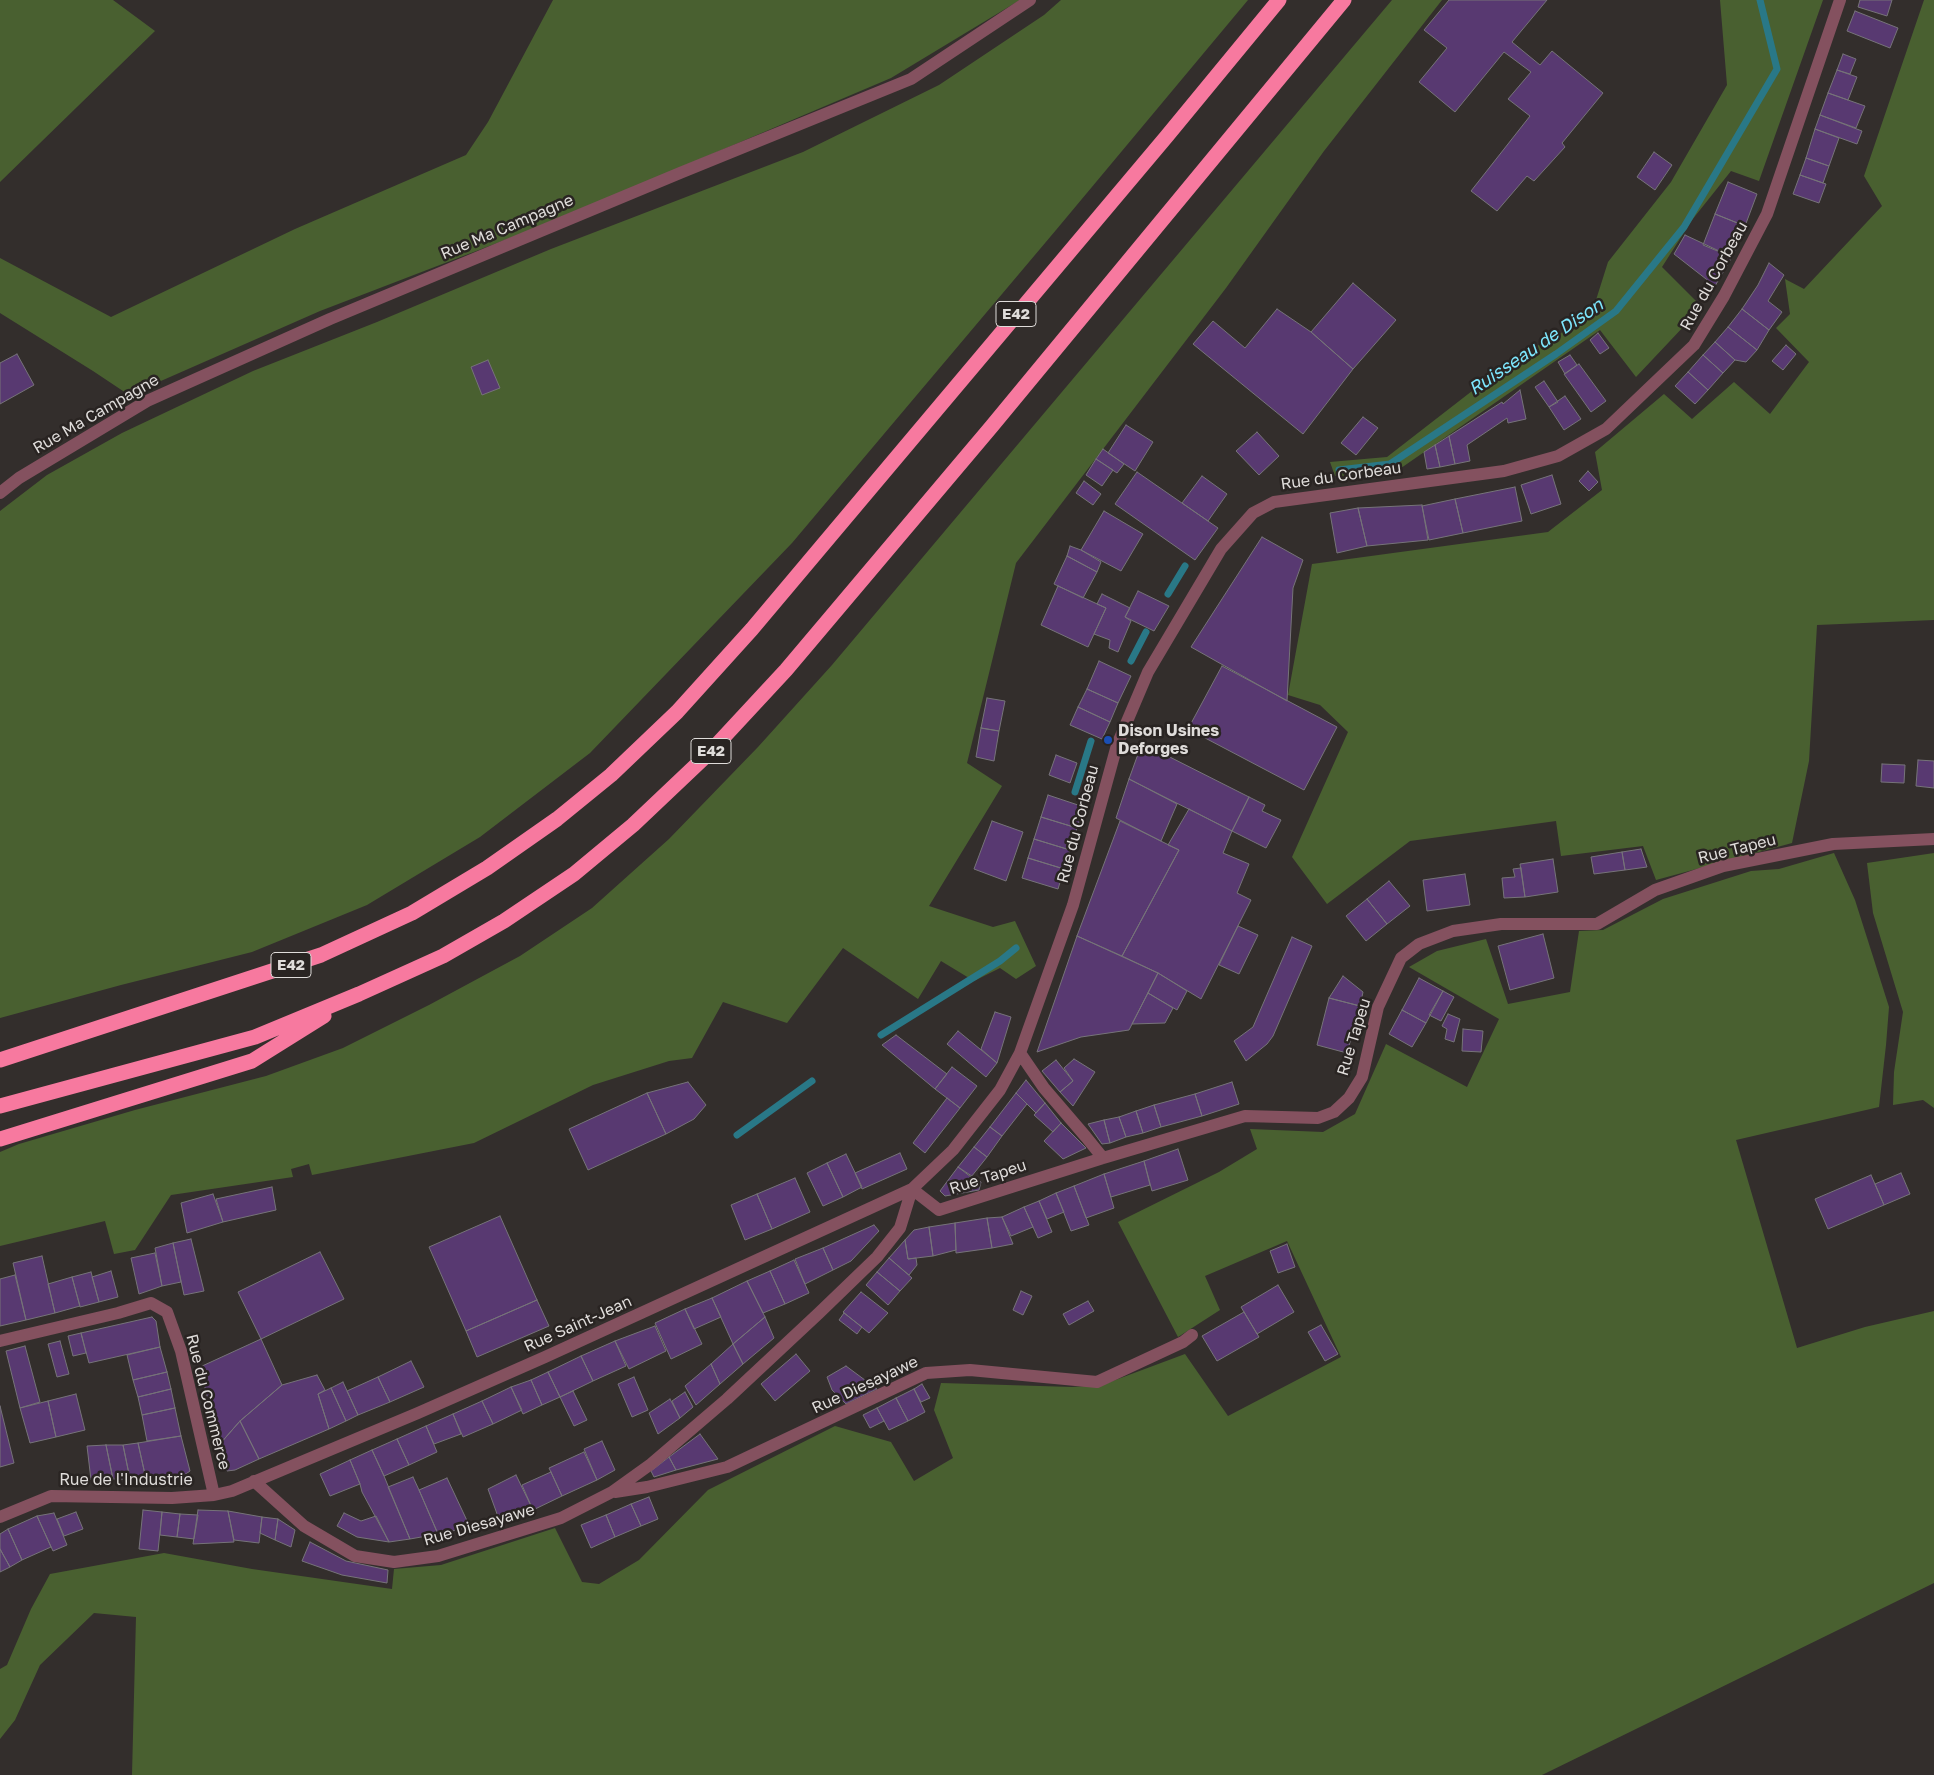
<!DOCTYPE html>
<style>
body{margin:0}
canvas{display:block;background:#332e2c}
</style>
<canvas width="1934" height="1775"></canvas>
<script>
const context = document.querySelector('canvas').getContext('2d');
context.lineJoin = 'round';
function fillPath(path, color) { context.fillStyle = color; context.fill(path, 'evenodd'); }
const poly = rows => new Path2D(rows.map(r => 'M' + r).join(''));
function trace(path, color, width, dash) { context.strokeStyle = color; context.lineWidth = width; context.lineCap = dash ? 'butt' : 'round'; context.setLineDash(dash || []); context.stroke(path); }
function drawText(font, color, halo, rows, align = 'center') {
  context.font = font + ' "Golos Text",sans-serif'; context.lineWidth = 5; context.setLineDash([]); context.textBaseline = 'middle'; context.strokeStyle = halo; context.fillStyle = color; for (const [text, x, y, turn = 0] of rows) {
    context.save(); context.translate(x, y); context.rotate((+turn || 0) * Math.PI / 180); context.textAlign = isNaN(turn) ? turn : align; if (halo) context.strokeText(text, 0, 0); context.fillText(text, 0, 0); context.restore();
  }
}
fillPath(poly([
 [0,0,113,0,155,31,0,182],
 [553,0,1020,0,891,78,557,220,320,311,129,395,93,371,0,313,0,258,111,317,295,229,466,155,488,122],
 [1061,0,1248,0,1056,230,792,543,590,753,480,837,367,905,252,952,121,985,0,1018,0,511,47,475,122,433,253,371,377,322,551,249,803,152,939,85,1044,15],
 [1392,0,1442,0,1324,151,1226,288,1016,563,967,763,1002,786,929,906,993,927,1015,921,1036,966,1016,979,1000,968,974,981,941,961,918,999,843,948,787,1023,723,1002,692,1058,669,1061,593,1085,474,1143,312,1175,309,1164,291,1169,293,1177,171,1195,135,1250,114,1254,105,1221,0,1246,0,1152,19,1144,135,1110,266,1076,343,1048,429,1005,520,956,592,908,669,839,758,747,832,665],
 [1720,0,1823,0,1759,181,1731,171,1692,220,1662,267,1702,307,1636,377,1600,330,1391,475,1335,476,1330,462,1387,457,1521,353,1557,337,1596,300,1608,262,1671,182,1727,85],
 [1924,0,1934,0,1934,620,1817,625,1809,761,1792,843,1656,880,1643,846,1561,856,1556,821,1410,841,1327,904,1292,857,1348,732,1320,705,1288,695,1312,564,1548,532,1602,490,1595,452,1664,394,1692,419,1734,382,1770,414,1809,362,1776,328,1790,314,1785,279,1804,289,1882,206,1864,176],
 [1834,853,1855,900,1889,1007,1886,1045,1879,1107,1736,1140,1797,1348,1865,1327,1934,1311,1934,1583,1542,1775,132,1775,136,1617,94,1613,40,1665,15,1720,0,1739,0,1669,7,1665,31,1609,50,1574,164,1553,252,1569,392,1589,394,1569,441,1565,555,1528,582,1582,599,1584,639,1560,708,1490,835,1426,891,1442,914,1481,953,1458,934,1410,941,1383,1072,1387,1102,1385,1185,1354,1228,1416,1341,1357,1287,1241,1205,1276,1220,1310,1178,1337,1118,1222,1219,1172,1257,1149,1250,1129,1323,1132,1355,1114,1386,1044,1467,1087,1499,1019,1409,967,1437,951,1486,939,1508,1004,1570,992,1579,931,1603,930,1663,899,1751,871,1779,869],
 [1934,853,1934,1108,1923,1100,1893,1105,1894,1072,1903,1012,1873,913,1867,863]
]), '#496030');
trace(poly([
 [1339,470,1390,464,1556,354,1616,311,1684,227,1777,69,1760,0],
 [1168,594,1185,566],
 [1131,661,1146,632],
 [1075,792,1091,741],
 [881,1035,1000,961,1016,948],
 [737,1135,812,1081]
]), '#297887', 7);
const building = poly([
 [1449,0,1547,0,1512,42,1540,65,1552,51,1603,93,1562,143,1565,147,1534,181,1527,176,1497,211,1471,191,1530,116,1508,99,1531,72,1504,52,1455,112,1419,82,1447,48,1424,30,1449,0],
 [1860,0,1892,0,1887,16,1858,7,1860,0],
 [1855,11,1898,28,1890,48,1847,31,1855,11],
 [1843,54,1856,59,1850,74,1837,70,1843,54],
 [1837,70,1857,77,1848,100,1828,93,1837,70],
 [1828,93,1865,106,1856,128,1820,115,1828,93],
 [1820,115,1862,131,1857,144,1815,129,1820,115],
 [1815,129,1839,138,1829,166,1806,158,1815,129],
 [1654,152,1672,165,1655,190,1637,177,1654,152],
 [1806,158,1829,166,1823,183,1800,175,1806,158],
 [1800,175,1826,184,1819,203,1793,194,1800,175],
 [1728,182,1757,194,1745,226,1715,214,1728,182],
 [1715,214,1745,226,1732,257,1703,245,1715,214],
 [1685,235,1732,257,1715,286,1674,254,1685,235],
 [1769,263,1784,275,1768,301,1782,312,1769,330,1742,309,1758,285,1769,263],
 [1353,283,1396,320,1353,369,1311,332,1353,283],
 [1277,309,1311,332,1353,369,1303,434,1193,344,1213,321,1245,348,1277,309],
 [1742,309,1769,330,1757,350,1728,327,1742,309],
 [1728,327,1757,350,1746,362,1735,360,1715,342,1728,327],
 [1598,333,1609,348,1600,354,1590,340,1598,333],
 [1715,342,1735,360,1723,373,1703,355,1715,342],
 [1786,345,1796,354,1783,370,1772,361,1786,345],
 [17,354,34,385,0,404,0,363,17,354],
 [1570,355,1577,365,1565,374,1558,362,1570,355],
 [1703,355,1723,373,1708,390,1688,372,1703,355],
 [488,360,500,388,482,395,471,367,488,360],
 [1579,364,1606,401,1591,412,1564,374,1579,364],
 [1688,372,1708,390,1695,404,1675,386,1688,372],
 [1544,381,1558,402,1549,407,1535,387,1544,381],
 [1520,390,1526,419,1508,423,1507,418,1467,445,1470,461,1455,464,1449,436,1502,402,1503,404,1520,390],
 [1565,396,1581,419,1564,430,1549,407,1565,396],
 [1363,417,1378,428,1356,455,1341,443,1363,417],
 [1126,425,1153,442,1135,471,1108,453,1126,425],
 [1257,432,1279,456,1259,475,1236,451,1257,432],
 [1449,436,1455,464,1440,467,1435,445,1449,436],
 [1435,445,1440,467,1427,469,1424,452,1435,445],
 [1103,449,1124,464,1117,473,1096,459,1103,449],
 [1096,459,1113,470,1102,486,1086,475,1096,459],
 [1588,471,1598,482,1589,491,1579,481,1588,471],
 [1137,472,1218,528,1195,560,1115,504,1137,472],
 [1552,475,1561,504,1531,514,1521,485,1552,475],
 [1202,476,1227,494,1208,521,1182,503,1202,476],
 [1084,481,1101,494,1093,505,1076,493,1084,481],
 [1515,487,1522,521,1463,533,1455,499,1515,487],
 [1455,499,1463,533,1429,540,1422,506,1455,499],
 [1422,505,1428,540,1367,546,1358,508,1422,505],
 [1358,508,1367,546,1337,553,1330,513,1358,508],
 [1104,511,1143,534,1121,571,1081,550,1104,511],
 [1262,537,1303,560,1293,588,1287,701,1191,647,1262,537],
 [1070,546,1081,550,1101,562,1097,572,1067,556,1070,546],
 [1067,556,1097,572,1083,598,1054,584,1067,556],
 [1058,586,1106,608,1088,647,1041,625,1058,586],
 [1138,591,1169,606,1154,631,1125,617,1138,591],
 [1102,594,1130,608,1125,617,1131,621,1118,652,1109,648,1110,640,1094,634,1106,608,1097,604,1102,594],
 [1099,661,1131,676,1118,703,1087,689,1099,661],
 [1222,666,1337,727,1304,790,1188,729,1222,666],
 [1087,689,1118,703,1110,722,1078,707,1087,689],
 [987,698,1005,701,999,731,981,728,987,698],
 [1078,707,1110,722,1102,739,1070,725,1078,707],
 [981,728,999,731,994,761,976,757,981,728],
 [1142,743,1249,797,1232,831,1129,779,1142,743],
 [1056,755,1077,763,1070,783,1049,775,1056,755],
 [1918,760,1934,761,1934,788,1916,786,1918,760],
 [1882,764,1905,765,1904,783,1881,782,1882,764],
 [1129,779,1177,804,1161,841,1116,818,1129,779],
 [1048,795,1084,807,1077,828,1041,817,1048,795],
 [1249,797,1265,805,1262,811,1281,820,1266,848,1232,831,1249,797],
 [1189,809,1232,831,1223,853,1249,864,1237,893,1251,900,1201,999,1158,973,1122,956,1179,850,1168,845,1189,809],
 [1041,817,1077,828,1070,850,1034,839,1041,817],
 [992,821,1023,832,1006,881,974,869,992,821],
 [1120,821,1179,850,1122,956,1077,936,1120,821],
 [1034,839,1070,850,1064,869,1028,858,1034,839],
 [1641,849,1647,867,1625,870,1622,852,1641,849],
 [1622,852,1625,870,1594,874,1591,857,1622,852],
 [1028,858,1064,869,1058,889,1022,878,1028,858],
 [1553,859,1558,892,1525,897,1520,864,1553,859],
 [1521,868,1525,897,1504,898,1502,878,1515,877,1513,869,1521,868],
 [1465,874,1470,905,1427,911,1423,880,1465,874],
 [1389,881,1410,906,1387,924,1367,899,1389,881],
 [1367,899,1387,924,1366,941,1346,916,1367,899],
 [1238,926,1258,935,1239,974,1219,965,1238,926],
 [1543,934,1554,978,1510,990,1498,946,1543,934],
 [1077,936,1158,973,1129,1030,1081,1037,1037,1052,1077,936],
 [1292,937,1312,946,1273,1036,1267,1044,1246,1061,1234,1041,1253,1027,1292,937],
 [1158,973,1187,991,1177,1010,1148,993,1158,973],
 [1343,976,1363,992,1360,1006,1329,998,1343,976],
 [1419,978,1443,991,1426,1023,1402,1010,1419,978],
 [1443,991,1454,997,1441,1021,1429,1015,1443,991],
 [1148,993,1173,1008,1165,1023,1132,1024,1148,993],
 [1329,998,1360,1006,1347,1053,1317,1045,1329,998],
 [1402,1010,1426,1023,1412,1047,1389,1034,1402,1010],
 [995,1012,1011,1017,997,1063,981,1049,995,1012],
 [1448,1014,1460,1019,1454,1042,1445,1039,1447,1029,1442,1026,1448,1014],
 [1463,1029,1483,1031,1481,1052,1462,1051,1463,1029],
 [958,1031,997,1063,986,1077,947,1044,958,1031],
 [896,1035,947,1074,935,1089,882,1045,896,1035],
 [1074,1059,1095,1072,1073,1106,1060,1092,1073,1081,1064,1068,1074,1059],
 [1056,1060,1073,1081,1060,1092,1042,1071,1056,1060],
 [952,1067,977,1086,960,1108,935,1089,952,1067],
 [1026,1080,1045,1103,1036,1113,1016,1093,1026,1080],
 [688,1082,706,1105,694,1119,666,1134,647,1093,688,1082],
 [1232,1082,1239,1104,1202,1116,1195,1094,1232,1082],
 [647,1093,666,1134,588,1170,569,1129,647,1093],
 [1016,1093,1027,1104,1002,1136,990,1127,1016,1093],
 [1195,1094,1202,1116,1161,1127,1154,1105,1195,1094],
 [947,1098,960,1108,925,1153,913,1143,947,1098],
 [1045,1103,1061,1123,1053,1132,1034,1115,1045,1103],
 [1154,1105,1161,1127,1143,1133,1136,1111,1154,1105],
 [1136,1111,1143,1133,1126,1137,1119,1117,1136,1111],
 [1119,1117,1126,1137,1110,1143,1104,1120,1119,1117],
 [1104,1120,1110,1143,1102,1144,1088,1124,1104,1120],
 [1061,1123,1086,1148,1063,1159,1044,1141,1061,1123],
 [990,1127,1002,1136,987,1157,974,1147,990,1127],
 [974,1147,987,1157,971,1177,958,1167,974,1147],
 [1178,1149,1188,1180,1152,1191,1144,1161,1178,1149],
 [900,1153,907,1169,862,1189,855,1173,900,1153],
 [846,1154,862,1187,843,1197,827,1163,846,1154],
 [1144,1161,1150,1185,1111,1197,1104,1174,1144,1161],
 [827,1163,843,1197,823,1206,807,1173,827,1163],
 [958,1167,981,1182,979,1190,945,1196,940,1191,958,1167],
 [1901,1173,1910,1194,1884,1205,1875,1184,1901,1173],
 [1104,1174,1114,1208,1086,1218,1074,1186,1104,1174],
 [1871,1175,1884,1205,1828,1229,1815,1199,1871,1175],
 [795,1178,810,1212,772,1229,757,1194,795,1178],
 [1074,1186,1089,1225,1071,1231,1056,1193,1074,1186],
 [272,1187,276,1210,223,1222,216,1199,272,1187],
 [1056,1193,1064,1212,1047,1219,1039,1201,1056,1193],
 [213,1194,223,1222,187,1233,181,1203,213,1194],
 [757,1194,772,1229,745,1240,731,1205,757,1194],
 [1039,1201,1052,1232,1038,1238,1024,1207,1039,1201],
 [1024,1207,1033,1227,1011,1236,1002,1217,1024,1207],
 [500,1216,537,1300,466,1331,429,1247,500,1216],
 [1002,1217,1013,1244,992,1248,987,1218,1002,1217],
 [987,1218,992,1248,956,1253,955,1223,987,1218],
 [955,1223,956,1250,933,1256,929,1227,955,1223],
 [874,1225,879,1231,851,1261,833,1270,823,1248,874,1225],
 [929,1227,933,1256,908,1259,905,1240,914,1230,929,1227],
 [191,1239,204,1291,184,1295,173,1243,191,1239],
 [905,1240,908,1259,916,1258,917,1265,909,1275,889,1258,905,1240],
 [173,1243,181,1282,162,1286,155,1248,173,1243],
 [1287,1244,1295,1267,1278,1273,1270,1251,1287,1244],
 [823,1248,833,1270,805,1284,795,1259,823,1248],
 [320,1252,344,1299,261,1339,238,1292,320,1252],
 [155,1253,162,1286,139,1294,131,1258,155,1253],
 [42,1256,55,1313,26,1320,13,1263,42,1256],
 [889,1258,912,1278,900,1291,877,1272,889,1258],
 [794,1260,809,1293,785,1304,770,1271,794,1260],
 [111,1271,118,1297,99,1302,92,1277,111,1271],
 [770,1271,785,1304,763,1313,747,1281,770,1271],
 [91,1272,99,1302,80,1307,72,1277,91,1272],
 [877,1272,900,1291,888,1305,866,1285,877,1272],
 [15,1275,26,1320,0,1326,0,1279,15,1275],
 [72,1277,80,1306,55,1313,48,1284,72,1277],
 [747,1281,765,1317,733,1344,712,1298,747,1281],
 [1278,1285,1294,1312,1257,1334,1241,1307,1278,1285],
 [1021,1291,1032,1296,1023,1315,1013,1310,1021,1291],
 [861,1292,888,1313,869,1333,843,1312,861,1292],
 [712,1298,721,1317,694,1329,685,1309,712,1298],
 [537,1300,549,1326,477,1357,466,1331,537,1300],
 [1088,1301,1094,1311,1069,1325,1063,1314,1088,1301],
 [685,1309,702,1344,671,1359,655,1323,685,1309],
 [1244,1312,1259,1337,1217,1361,1202,1336,1244,1312],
 [844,1313,862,1327,857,1334,839,1320,844,1313],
 [152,1317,156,1321,160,1347,89,1363,81,1333,152,1317],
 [765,1317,774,1338,743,1364,733,1344,765,1317],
 [1321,1325,1338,1354,1325,1361,1308,1332,1321,1325],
 [655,1326,666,1351,629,1369,615,1341,655,1326],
 [81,1333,86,1353,73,1356,68,1336,81,1333],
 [261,1339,282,1385,240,1421,219,1445,200,1367,261,1339],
 [60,1341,69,1374,57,1377,48,1344,60,1341],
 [615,1341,626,1366,593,1381,581,1356,615,1341],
 [733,1344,743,1364,720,1384,711,1364,733,1344],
 [25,1346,40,1402,20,1408,6,1351,25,1346],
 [160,1347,167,1372,133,1380,127,1355,160,1347],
 [796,1354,810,1371,775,1401,761,1384,796,1354],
 [581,1356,593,1381,560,1397,548,1372,581,1356],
 [411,1361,424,1387,390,1402,378,1377,411,1361],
 [711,1364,720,1384,696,1405,685,1386,711,1364],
 [846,1366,877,1389,846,1404,832,1390,827,1377,846,1366],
 [167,1372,171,1389,138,1397,133,1380,167,1372],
 [548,1372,560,1397,542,1405,531,1380,548,1372],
 [317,1375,325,1390,318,1394,329,1429,259,1459,240,1421,282,1385,317,1375],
 [378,1377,390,1402,358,1415,347,1391,378,1377],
 [634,1377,648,1410,632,1417,618,1384,634,1377],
 [531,1380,542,1405,523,1414,511,1387,531,1380],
 [343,1382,358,1415,346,1421,331,1388,343,1382],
 [922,1384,930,1398,921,1402,914,1389,922,1384],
 [511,1387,522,1410,493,1424,482,1401,511,1387],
 [331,1388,346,1421,329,1429,318,1394,331,1388],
 [171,1389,175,1408,142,1415,138,1397,171,1389],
 [914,1389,925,1412,908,1421,896,1398,914,1389],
 [573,1391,587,1420,574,1426,560,1397,573,1391],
 [685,1392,693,1407,680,1418,672,1401,685,1392],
 [76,1394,85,1430,56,1437,48,1401,76,1394],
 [896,1398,908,1421,889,1430,877,1408,896,1398],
 [670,1399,680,1418,658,1434,649,1413,670,1399],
 [48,1401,56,1437,30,1443,20,1408,48,1401],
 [482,1401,493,1424,463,1437,453,1414,482,1401],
 [0,1406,14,1463,0,1467,0,1406],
 [175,1408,181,1436,147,1441,142,1415,175,1408],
 [877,1408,884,1421,870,1428,863,1415,877,1408],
 [453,1414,461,1434,434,1444,426,1426,453,1414],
 [240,1421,259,1459,235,1470,227,1471,219,1445,240,1421],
 [426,1426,437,1452,409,1465,397,1439,426,1426],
 [700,1434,718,1459,676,1470,669,1457,700,1434],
 [181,1436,190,1471,180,1478,146,1479,138,1443,181,1436],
 [397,1439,409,1465,384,1476,372,1450,397,1439],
 [602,1441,615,1470,597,1480,584,1449,602,1441],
 [138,1443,146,1479,130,1479,123,1445,138,1443],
 [106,1445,113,1479,91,1480,87,1446,106,1445],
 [106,1445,123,1445,130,1479,113,1479,106,1445],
 [372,1450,384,1476,410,1539,389,1542,362,1492,360,1484,350,1460,372,1450],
 [584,1452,597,1480,562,1496,549,1468,584,1452],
 [669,1457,676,1470,654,1477,651,1471,669,1457],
 [350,1460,360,1484,330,1496,320,1474,350,1460],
 [551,1472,562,1496,533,1510,522,1485,551,1472],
 [516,1475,533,1510,500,1522,488,1489,516,1475],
 [413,1477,419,1490,438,1534,410,1539,388,1487,413,1477],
 [447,1478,470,1527,438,1534,419,1490,447,1478],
 [649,1497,658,1519,641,1526,631,1504,649,1497],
 [631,1504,641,1526,615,1537,606,1515,631,1504],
 [143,1510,162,1512,158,1551,139,1549,143,1510],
 [198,1510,228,1511,234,1542,193,1544,198,1510],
 [228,1511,262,1517,259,1543,234,1540,228,1511],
 [76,1512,83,1529,64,1536,57,1519,76,1512],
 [162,1512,180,1514,177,1537,160,1535,162,1512],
 [54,1513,67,1545,53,1551,37,1516,54,1513],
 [344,1513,361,1521,376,1516,389,1542,357,1537,337,1526,344,1513],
 [180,1514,198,1515,194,1539,177,1537,180,1514],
 [606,1515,615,1537,591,1548,581,1525,606,1515],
 [37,1516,51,1547,22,1560,8,1529,37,1516],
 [262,1517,278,1519,275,1540,260,1533,262,1517],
 [278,1519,295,1530,291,1547,275,1540,278,1519],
 [8,1529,22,1560,10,1567,0,1549,0,1534,8,1529],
 [310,1542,346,1561,388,1570,387,1583,342,1575,302,1561,310,1542],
 [0,1549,10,1567,0,1572,0,1549]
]);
fillPath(building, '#583971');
trace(building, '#767379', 1);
trace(poly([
 [0,493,19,478,147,401,330,319,680,173,911,79,1030,0],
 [1020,1053,1044,1088,1086,1137,1103,1158],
 [912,1189,939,1210,1103,1158,1245,1116,1318,1118,1334,1112,1349,1098,1362,1077,1378,1007,1401,958,1419,944,1453,931,1501,924,1597,924,1655,890,1723,866,1833,844,1934,839],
 [0,1341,118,1313,151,1303,167,1312,181,1351,214,1495],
 [254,1481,304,1526,355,1556,394,1562,438,1556,561,1518,612,1492,651,1464,727,1399,819,1313,877,1257,900,1228,912,1189],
 [615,1492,647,1487,727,1467,926,1373,970,1370,1097,1382,1183,1342,1192,1335],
 [0,1517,51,1496,172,1498,214,1495,232,1491,418,1413,545,1357,912,1189,953,1150,1000,1090,1020,1053,1073,905,1117,745,1148,672,1221,549,1253,513,1274,502,1504,471,1558,456,1606,429,1694,345,1724,296,1767,214,1840,0]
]), '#84515f', 12);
trace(poly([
 [0,1060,321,955,412,913,487,868,557,819,611,775,677,712,752,629,1167,136,1279,0],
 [0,1106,255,1037,359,994,443,956,504,921,574,874,633,825,709,753,786,670,992,426,1344,0],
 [0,1139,252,1061,324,1016]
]), '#f7799f', 15);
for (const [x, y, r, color] of [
 [1108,740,5,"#1a4fb4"]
]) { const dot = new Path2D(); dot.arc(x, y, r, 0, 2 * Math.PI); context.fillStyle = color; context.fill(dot); trace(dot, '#292422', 2); }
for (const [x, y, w] of [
 [1016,314,40],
 [711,751,40],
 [291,965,40]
]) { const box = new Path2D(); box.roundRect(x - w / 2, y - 12.5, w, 25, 4); context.fillStyle = '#292422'; context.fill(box); trace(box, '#dfdcda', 1); }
drawText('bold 15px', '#dfdcda', null, [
 ["E42",1016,314],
 ["E42",711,751],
 ["E42",291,965]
]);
drawText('16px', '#dfdcda', '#292422', [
 ["Rue Ma Campagne",507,227,-23],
 ["Rue du Corbeau",1714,276,-61],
 ["Rue Ma Campagne",96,414,-30],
 ["Rue du Corbeau",1341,476,-8],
 ["Rue du Corbeau",1078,824,-75],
 ["Rue Tapeu",1737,849,-14],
 ["Rue Tapeu",1354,1037,-73],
 ["Rue Tapeu",988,1177,-18],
 ["Rue Saint-Jean",578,1324,-24],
 ["Rue Diesayawe",865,1385,-25],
 ["Rue du Commerce",208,1402,76],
 ["Rue de l'Industrie",126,1480],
 ["Rue Diesayawe",479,1525,-16]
]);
drawText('bold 16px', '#dfdcda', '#292422', [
 ["Dison Usines",1118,731],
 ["Deforges",1118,749]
], 'left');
drawText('italic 18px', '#7de6fd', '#292422', [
 ["Ruisseau de Dison",1536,347,-34]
]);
</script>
